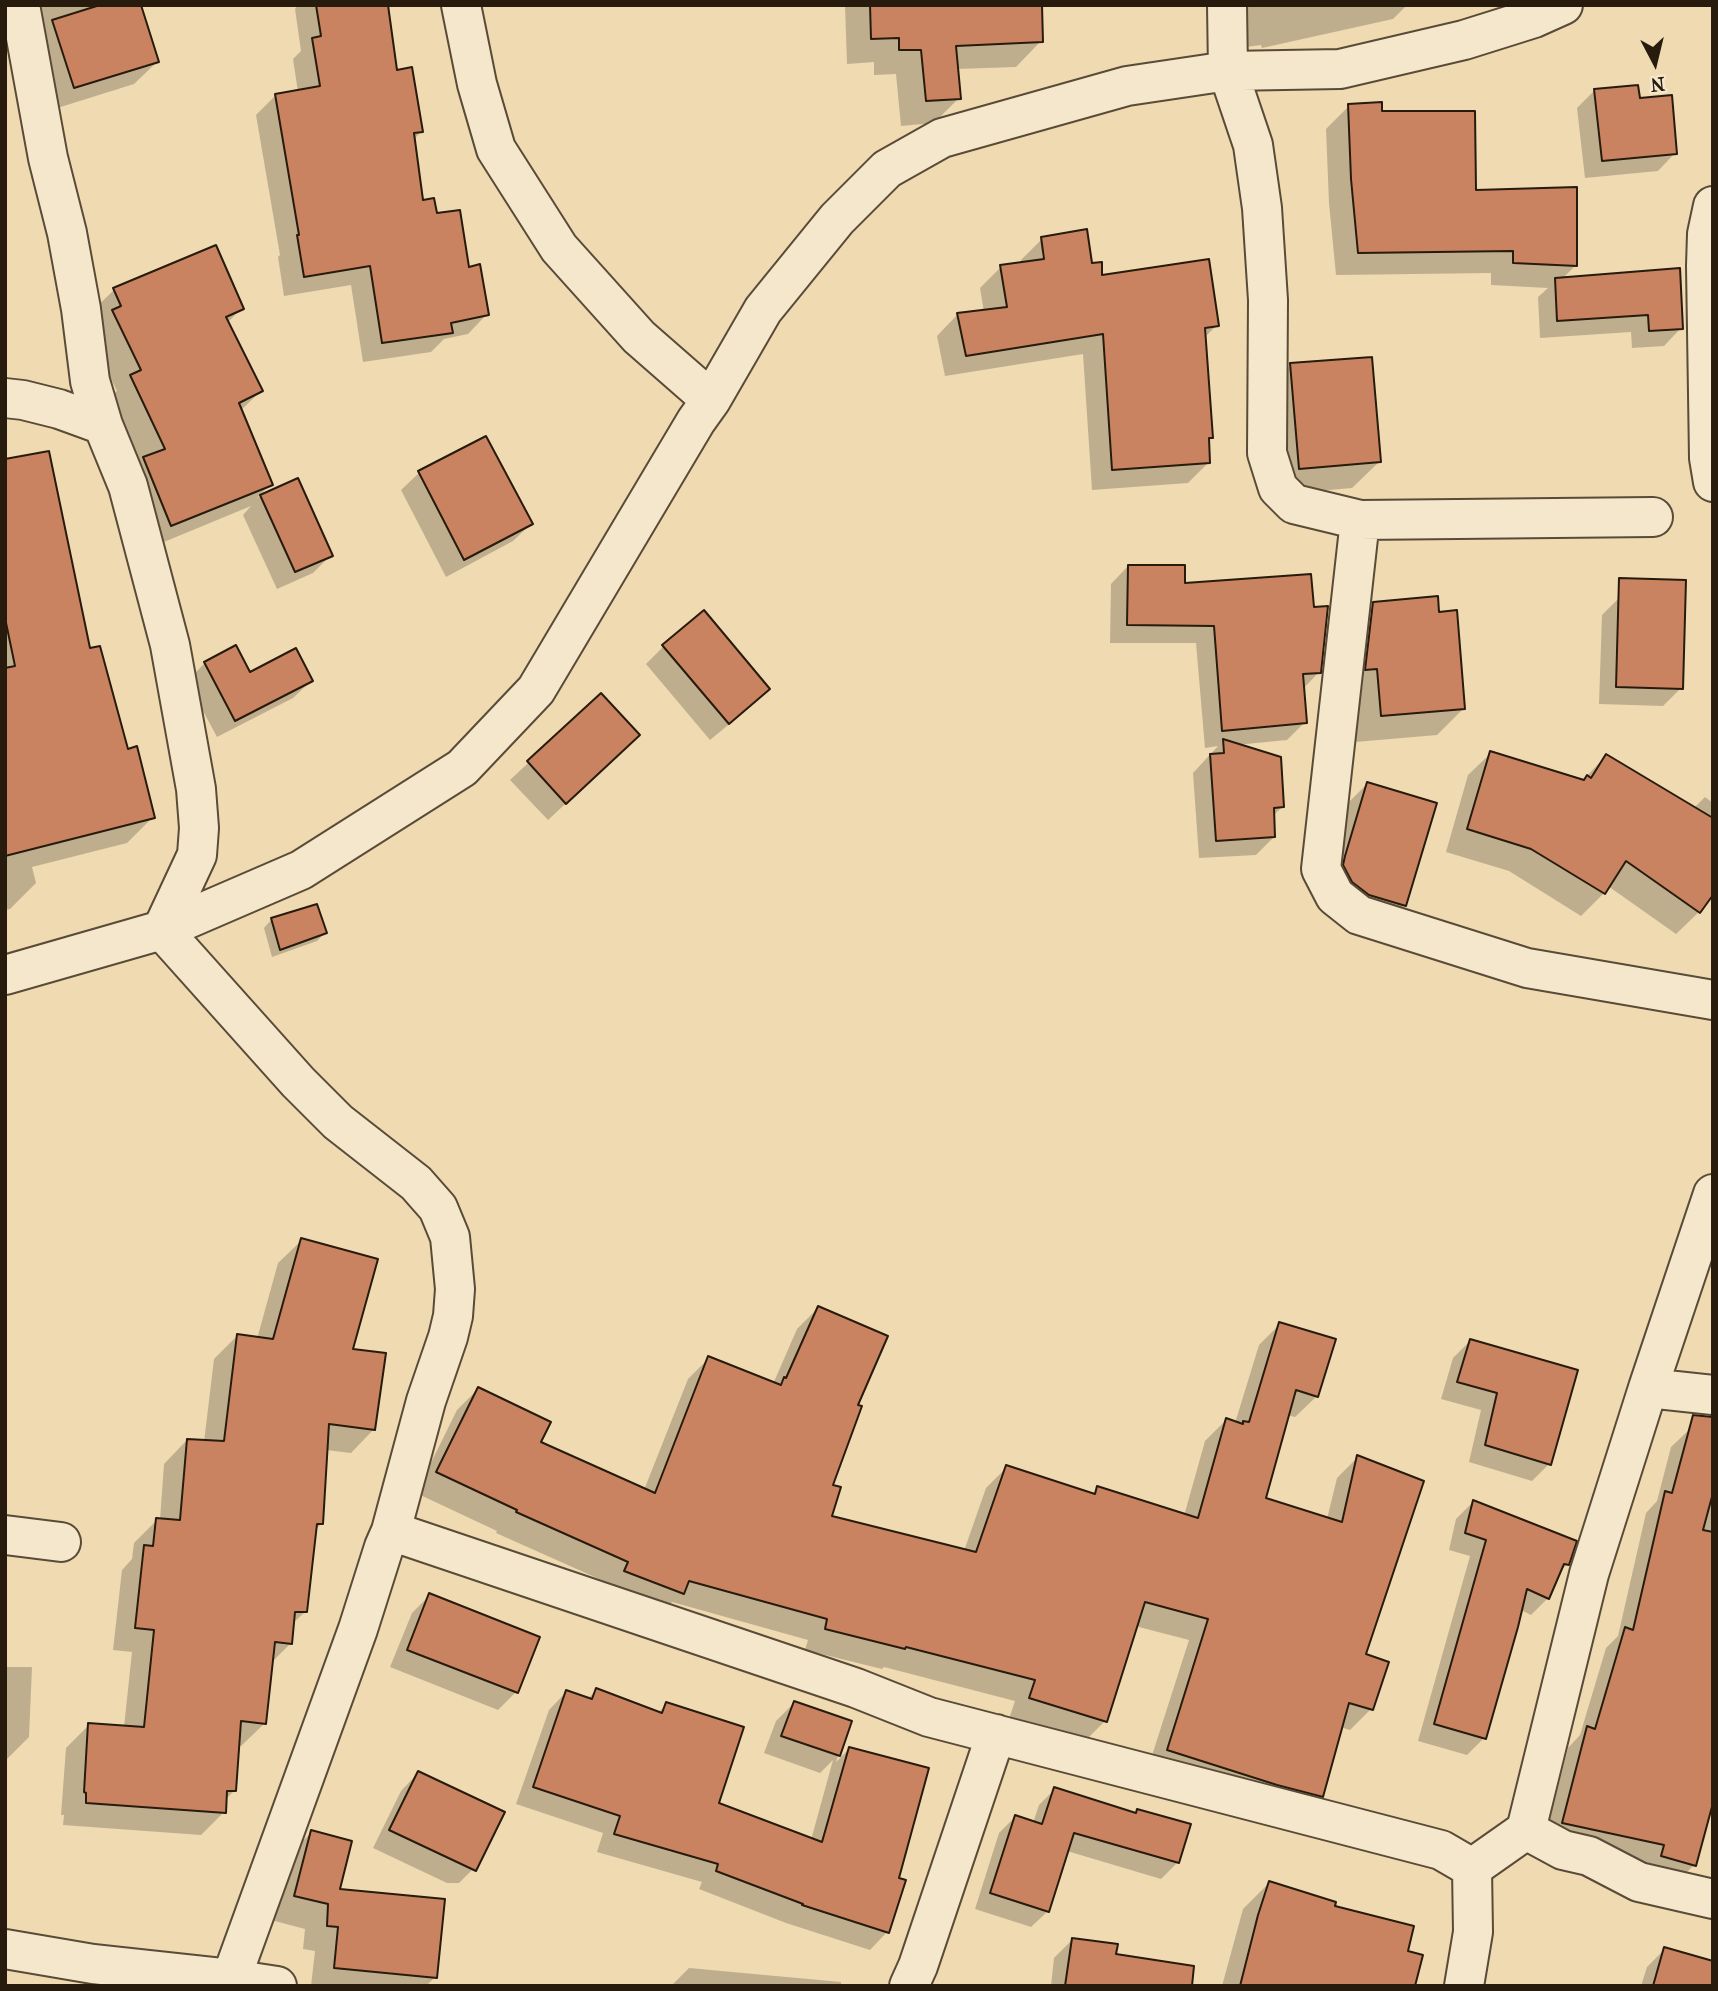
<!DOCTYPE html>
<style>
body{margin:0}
#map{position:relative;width:1718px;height:1991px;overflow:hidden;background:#efdab1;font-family:"IM FELL French Canon",serif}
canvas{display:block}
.frame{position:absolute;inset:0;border:7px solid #271b0e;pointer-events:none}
.north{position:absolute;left:1620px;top:28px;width:70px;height:70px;-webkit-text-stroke:5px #f5e7cc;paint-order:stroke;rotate:173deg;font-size:19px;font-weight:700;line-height:28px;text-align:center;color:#271b0e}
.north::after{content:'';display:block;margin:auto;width:24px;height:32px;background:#271b0e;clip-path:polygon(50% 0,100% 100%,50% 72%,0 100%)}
</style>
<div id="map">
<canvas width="1718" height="1991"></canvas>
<div class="frame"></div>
<div class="north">N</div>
</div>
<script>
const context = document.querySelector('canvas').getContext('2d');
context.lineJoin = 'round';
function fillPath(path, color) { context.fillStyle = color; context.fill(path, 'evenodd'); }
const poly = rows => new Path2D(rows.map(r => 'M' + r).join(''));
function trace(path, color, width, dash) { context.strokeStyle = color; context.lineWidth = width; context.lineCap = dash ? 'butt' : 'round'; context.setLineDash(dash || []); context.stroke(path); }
fillPath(poly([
 [18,5,139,5,157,62,134,84,51,110],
 [298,5,386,5,396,72,421,132,413,140,422,202,435,215,467,269,487,314,468,334,444,339,431,352,363,362,351,285,284,296,278,257,280,255,256,115,276,95,298,92,293,59,301,51,295,9],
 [845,5,1040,5,1041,41,1016,67,956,69,959,98,934,123,901,126,896,74,874,75,874,62,847,64],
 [1244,5,1407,5,1393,19,1262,48,1261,45,1245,47],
 [1595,90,1638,100,1675,153,1658,171,1585,178,1577,108],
 [1349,106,1381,113,1474,192,1576,265,1562,279,1681,328,1664,346,1632,348,1631,332,1540,338,1538,297,1548,288,1491,285,1491,273,1336,275,1329,203,1326,129],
 [1042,239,1091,265,1101,278,1217,325,1204,338,1212,437,1207,441,1209,462,1188,483,1092,490,1083,354,945,376,937,336,957,315,984,312,980,288,1001,267,1022,264,1021,260],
 [1042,253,1045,253,1044,267],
 [114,290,242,308,227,323,261,391,240,411,271,484,257,498,297,480,331,555,313,573,277,589,243,515,251,506,147,549,107,400,117,391,90,335,90,313],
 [1291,365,1379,462,1352,488,1272,495,1264,392],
 [485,438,531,524,513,541,446,577,401,490,419,473],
 [5,461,89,650,153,817,127,843,32,867,36,883,10,909,5,910],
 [1128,566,1183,585,1319,672,1303,689,1305,722,1287,740,1236,745,1282,807,1273,816,1274,837,1256,855,1199,858,1193,773,1218,746,1205,748,1196,643,1110,643,1111,584],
 [1620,597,1681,688,1663,706,1599,704,1602,615],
 [1374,603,1438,614,1464,708,1437,735,1355,742,1347,630],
 [664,646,768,689,750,707,710,740,646,664],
 [205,663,249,674,311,681,293,698,217,737,187,681],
 [601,695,620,753,548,820,510,780],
 [1491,753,1582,781,1606,756,1693,809,1705,797,1713,803,1713,892,1699,912,1676,934,1608,886,1604,893,1581,916,1509,871,1446,852,1468,775],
 [1367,784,1404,905,1386,923,1327,875,1349,802],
 [272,919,325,933,317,941,272,957,264,928],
 [302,1240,350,1350,374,1429,351,1453,326,1450,322,1523,314,1531,305,1612,292,1624,291,1643,271,1663,265,1723,241,1746,237,1746,234,1791,225,1800,224,1812,201,1835,63,1825,64,1815,61,1815,66,1748,89,1725,124,1727,132,1652,113,1650,122,1570,132,1559,134,1543,157,1520,160,1520,164,1464,187,1440,204,1442,214,1359,237,1336,257,1339,278,1263],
 [818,1308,856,1406,830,1486,830,1518,964,1551,986,1488,1007,1467,1091,1495,1098,1488,1184,1516,1205,1441,1226,1420,1235,1423,1259,1345,1280,1324,1317,1396,1295,1417,1287,1415,1264,1499,1327,1519,1337,1478,1358,1457,1364,1656,1371,1709,1350,1730,1340,1727,1321,1796,1300,1817,1147,1771,1189,1640,1135,1626,1105,1721,1084,1742,1009,1719,1015,1701,884,1667,882,1669,805,1650,808,1640,672,1602,661,1614,604,1592,608,1583,496,1533,497,1531,416,1493,457,1410,478,1389,538,1443,644,1490,688,1379,709,1358,773,1384,797,1329],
 [1470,1341,1549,1464,1532,1481,1469,1462,1481,1410,1441,1399,1453,1358],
 [1691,1428,1713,1433,1713,1797,1694,1865,1675,1884,1642,1876,1646,1864,1544,1842,1568,1748,1580,1735,1606,1648,1618,1636,1646,1513,1657,1501,1671,1447],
 [1473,1502,1567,1564,1558,1574,1548,1598,1531,1615,1521,1610,1484,1738,1467,1755,1418,1741,1470,1556,1449,1550,1456,1519],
 [430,1595,516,1692,498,1710,390,1667,412,1613],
 [5,1667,32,1667,29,1737,5,1761],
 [596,1690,658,1713,667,1704,717,1804,811,1840,833,1760,820,1773,764,1753,776,1721,794,1703,849,1722,836,1762,849,1749,897,1879,887,1932,870,1950,786,1923,699,1889,702,1882,597,1852,603,1833,516,1804,549,1710,566,1692,587,1700],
 [418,1773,477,1865,459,1883,447,1883,373,1848,401,1791],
 [1055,1789,1135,1814,1138,1811,1178,1862,1161,1879,1067,1851,1048,1911,1031,1927,975,1909,999,1833,1015,1817,1033,1823,1039,1805],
 [312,1832,337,1890,435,1977,426,1986,311,1986,315,1951,303,1949,305,1929,271,1920,287,1856],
 [1269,1883,1406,1952,1413,1986,1222,1986,1243,1909],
 [1072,1940,1114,1956,1137,1986,1051,1986,1054,1958],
 [1665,1949,1713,1986,1641,1986,1647,1967],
 [689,1968,841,1982,841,1986,671,1986]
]), '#0003');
const building = poly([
 [100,5,141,5,159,62,74,88,52,20,100,5],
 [316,5,388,5,397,70,412,67,423,132,414,133,423,200,434,198,437,213,460,210,469,267,480,264,489,315,451,323,453,333,382,343,370,266,304,277,297,235,299,235,275,94,320,86,312,38,321,36,316,5],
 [870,5,1042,5,1043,42,956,46,961,99,926,101,921,50,899,50,899,38,871,39,870,5],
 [1638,85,1640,98,1672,95,1677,154,1602,161,1594,89,1638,85],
 [1382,102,1382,111,1475,111,1476,190,1577,187,1577,266,1513,263,1513,251,1358,253,1351,179,1348,104,1382,102],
 [1087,229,1092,263,1102,262,1102,275,1209,259,1219,326,1205,328,1213,438,1209,438,1210,463,1112,470,1103,334,966,356,957,313,1007,307,1000,265,1044,259,1041,237,1087,229],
 [216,245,244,309,226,317,263,391,239,403,273,485,171,526,143,457,165,449,130,375,141,370,112,310,121,306,113,288,216,245],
 [1680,268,1683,329,1649,331,1648,315,1557,321,1555,278,1680,268],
 [1372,357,1381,462,1299,469,1290,363,1372,357],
 [486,436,533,524,464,560,418,471,486,436],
 [49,451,90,648,100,646,128,749,137,746,155,818,5,856,5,668,15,666,5,618,5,459,49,451],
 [298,478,333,556,295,572,260,495,298,478],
 [1128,565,1185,565,1185,583,1311,574,1314,607,1328,606,1321,673,1303,674,1307,723,1222,731,1214,626,1127,625,1128,565],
 [1619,578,1686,580,1683,689,1616,687,1619,578],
 [1438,596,1439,612,1457,610,1465,709,1381,716,1377,669,1365,670,1373,602,1438,596],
 [704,610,770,689,729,724,662,645,704,610],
 [236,645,250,672,296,648,313,681,235,721,204,662,236,645],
 [601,693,640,735,566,804,527,761,601,693],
 [1223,739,1281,757,1284,807,1274,808,1275,837,1216,841,1210,754,1224,753,1223,739],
 [1490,751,1584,780,1587,775,1591,778,1606,754,1713,818,1713,895,1700,913,1626,861,1605,894,1531,849,1467,829,1490,751],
 [1367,782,1437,803,1406,906,1369,895,1352,882,1343,865,1345,856,1367,782],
 [317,904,327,933,280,950,271,918,317,904],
 [301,1238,378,1259,353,1349,386,1353,375,1430,329,1424,323,1524,317,1524,307,1612,295,1612,292,1644,275,1642,266,1724,241,1721,236,1791,227,1791,226,1813,86,1803,86,1793,84,1792,88,1723,144,1727,154,1630,135,1628,144,1545,153,1546,156,1518,180,1520,187,1439,224,1441,237,1334,273,1339,301,1238],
 [818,1306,888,1336,858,1405,862,1406,833,1485,841,1487,832,1516,976,1552,1006,1465,1095,1494,1097,1486,1198,1518,1226,1418,1243,1424,1243,1421,1249,1422,1279,1322,1336,1339,1318,1397,1296,1390,1266,1498,1342,1522,1357,1455,1424,1481,1366,1654,1389,1662,1373,1710,1349,1703,1323,1797,1277,1785,1167,1750,1208,1619,1145,1602,1107,1722,1029,1698,1035,1680,906,1647,905,1649,825,1629,827,1619,689,1581,684,1594,624,1571,628,1562,516,1512,517,1510,436,1472,478,1387,551,1422,541,1442,655,1493,708,1356,781,1385,784,1377,786,1378,818,1306],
 [1470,1339,1578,1370,1551,1465,1485,1445,1497,1393,1457,1382,1470,1339],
 [1693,1415,1713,1417,1713,1493,1703,1530,1713,1532,1713,1803,1696,1866,1661,1856,1664,1845,1562,1823,1587,1726,1595,1729,1625,1627,1633,1630,1665,1491,1672,1493,1693,1415],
 [1473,1500,1577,1541,1569,1565,1564,1564,1549,1599,1527,1589,1518,1627,1486,1739,1434,1724,1486,1540,1465,1533,1473,1500],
 [429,1593,540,1637,518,1693,407,1650,429,1593],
 [596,1688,662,1713,666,1702,744,1727,719,1803,822,1842,849,1747,929,1768,899,1878,906,1880,889,1933,802,1905,803,1904,716,1871,718,1864,614,1834,620,1816,533,1787,566,1690,592,1699,596,1688],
 [794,1701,852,1721,840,1756,781,1736,794,1701],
 [418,1771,505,1812,476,1871,389,1830,418,1771],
 [1054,1787,1136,1813,1137,1809,1191,1824,1179,1863,1074,1833,1049,1912,990,1893,1015,1815,1042,1824,1054,1787],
 [311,1830,352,1841,340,1889,445,1899,437,1978,334,1968,338,1927,327,1926,328,1904,294,1896,311,1830],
 [1269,1881,1336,1902,1335,1906,1414,1926,1408,1951,1423,1955,1415,1986,1240,1986,1258,1915,1269,1881],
 [1072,1938,1118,1944,1116,1954,1194,1966,1192,1986,1065,1986,1072,1938],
 [1664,1947,1713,1961,1713,1986,1653,1986,1664,1947]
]);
fillPath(building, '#c98360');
trace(building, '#271b0e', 2);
const minor = poly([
 [20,5,48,158,67,233,81,309,90,381,103,425,128,486,170,645,196,789,199,828,197,855,162,930,298,1082,338,1122,416,1183,438,1208,450,1237,455,1289,453,1316,448,1337,426,1401,391,1531,856,1688,929,1717,1441,1850,1472,1868,1473,1932,1464,1986],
 [461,5,477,84,496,149,559,248,639,337,711,400],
 [1227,5,1228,71,1253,145,1262,208,1268,300,1267,453,1278,488,1294,504,1360,520,1653,517],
 [1713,206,1707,234,1706,266,1709,458,1713,482],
 [5,398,23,400,59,409,103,425],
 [1360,520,1321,869,1335,896,1359,915,1527,968,1713,1000],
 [5,975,162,930,301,870,462,768,536,690,696,421,711,400,763,310,837,219,887,169,942,138,1127,86,1228,71,1340,69,1464,40,1534,18,1563,5],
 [1648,1388,1713,1194],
 [5,1535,61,1542],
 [1526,1830,1563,1850,1589,1856,1639,1882,1713,1899],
 [1472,1868,1526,1830,1589,1574,1648,1388,1713,1395],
 [5,1949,93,1964,231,1979,277,1986],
 [231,1979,358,1629,384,1547,391,1531],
 [909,1986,918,1966,996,1734]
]);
trace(minor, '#594b37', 42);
trace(minor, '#f5e7cc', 38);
</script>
